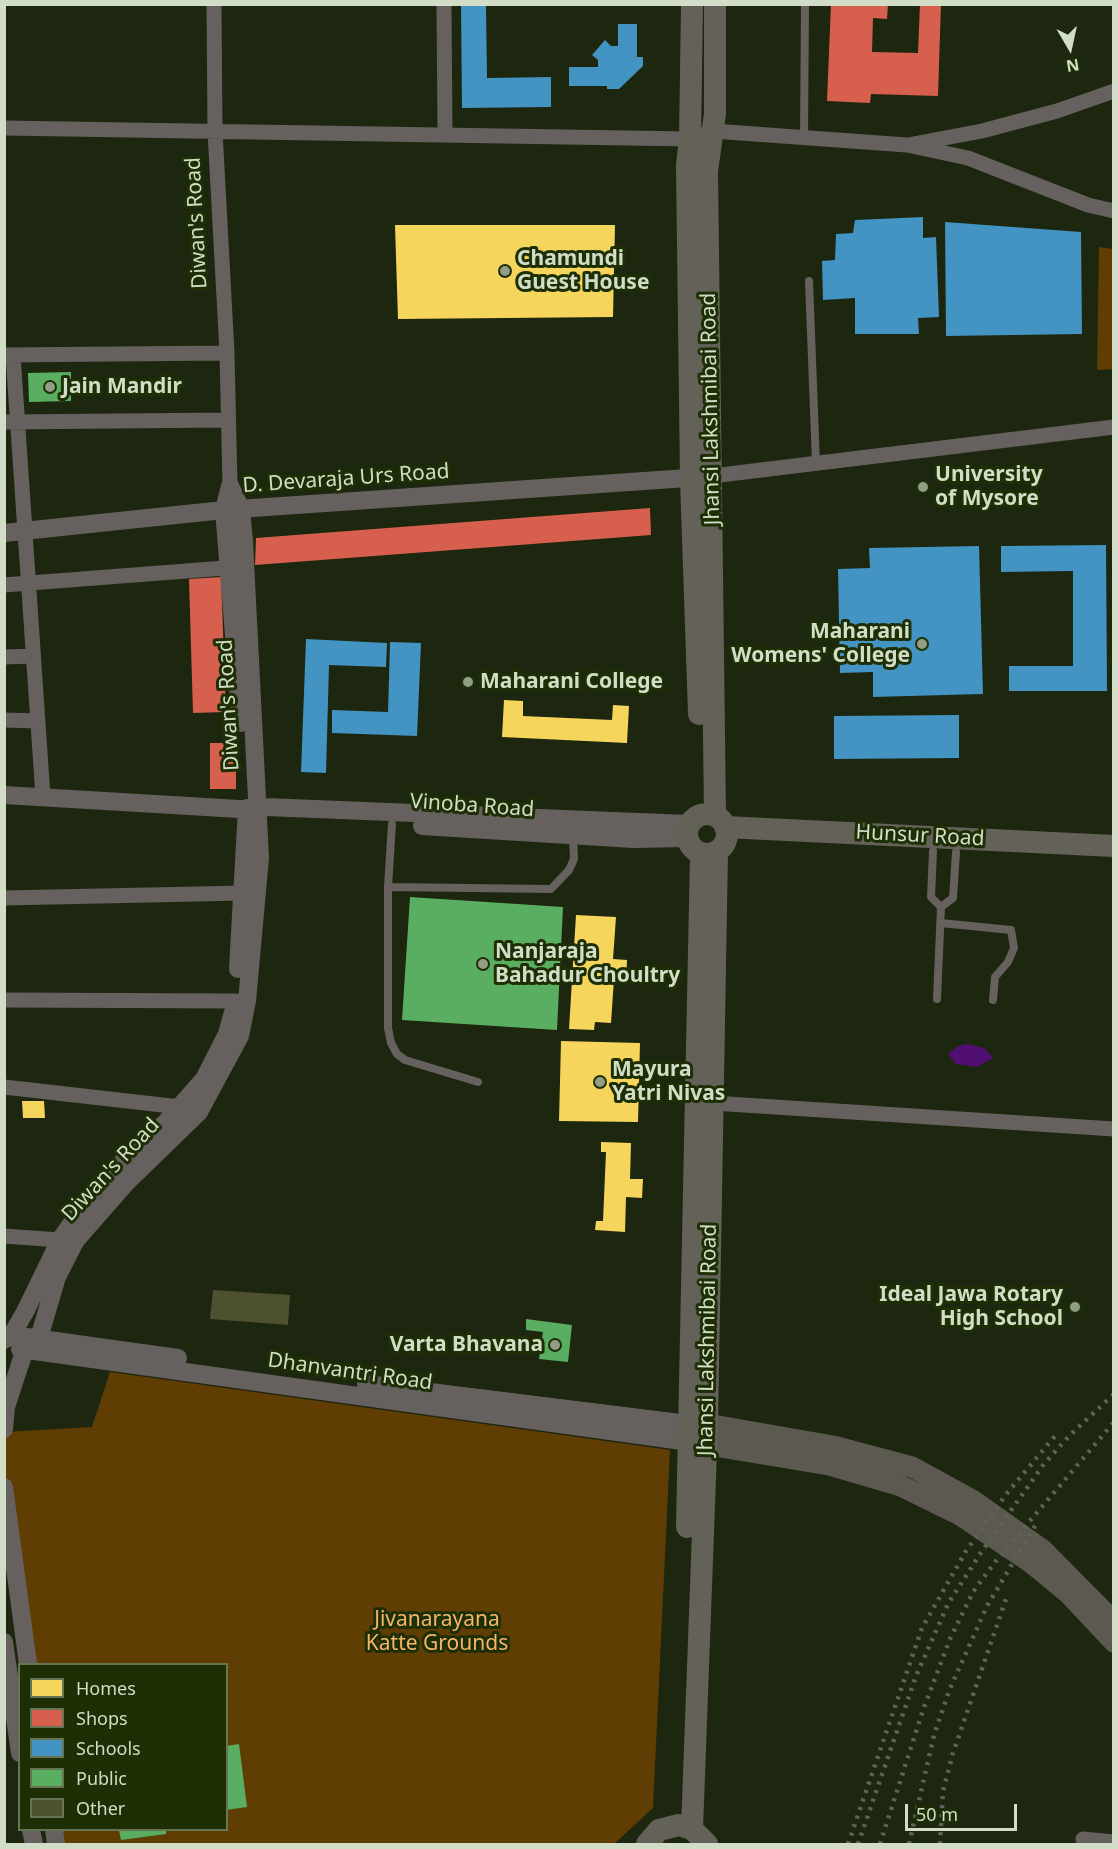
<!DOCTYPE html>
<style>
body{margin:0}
#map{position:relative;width:1118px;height:1849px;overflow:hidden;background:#1d260f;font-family:"Noto Sans",sans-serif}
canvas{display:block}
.frame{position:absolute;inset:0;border:6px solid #d1ddc6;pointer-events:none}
.legend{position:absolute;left:18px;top:1663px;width:210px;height:168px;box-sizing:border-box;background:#1e2f06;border:2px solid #667553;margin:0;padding:8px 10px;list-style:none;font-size:18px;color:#d1ddc6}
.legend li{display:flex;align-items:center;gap:12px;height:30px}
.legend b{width:30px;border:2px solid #667553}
.north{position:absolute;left:1040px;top:18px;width:60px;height:60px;-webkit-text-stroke:4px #1e2f06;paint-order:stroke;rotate:171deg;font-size:16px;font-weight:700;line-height:24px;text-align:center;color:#d1ddc6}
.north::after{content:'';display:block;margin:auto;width:21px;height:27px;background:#d1ddc6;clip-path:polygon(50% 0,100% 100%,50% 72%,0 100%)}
.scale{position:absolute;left:905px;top:1804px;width:112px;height:27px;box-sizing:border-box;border:3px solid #d1ddc6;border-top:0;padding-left:8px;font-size:18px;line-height:21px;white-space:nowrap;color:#d1ddc6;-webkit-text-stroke:4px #1e2f06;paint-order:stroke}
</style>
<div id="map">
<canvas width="1118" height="1849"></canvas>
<div class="frame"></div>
<ul class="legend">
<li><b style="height:16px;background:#f6d55c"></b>Homes</li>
<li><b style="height:16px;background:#d6604d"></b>Shops</li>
<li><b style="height:16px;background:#4393c3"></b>Schools</li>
<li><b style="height:16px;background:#5aae61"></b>Public</li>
<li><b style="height:16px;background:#4d512f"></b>Other</li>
</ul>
<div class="north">N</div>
<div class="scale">50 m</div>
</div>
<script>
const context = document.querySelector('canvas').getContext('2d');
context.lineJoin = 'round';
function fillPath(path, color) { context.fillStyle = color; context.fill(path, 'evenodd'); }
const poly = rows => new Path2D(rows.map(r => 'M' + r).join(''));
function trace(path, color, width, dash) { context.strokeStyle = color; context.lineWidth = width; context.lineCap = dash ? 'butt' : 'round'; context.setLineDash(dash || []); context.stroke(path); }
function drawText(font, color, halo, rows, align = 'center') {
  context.font = font + ' "Noto Sans",sans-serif'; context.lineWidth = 6; context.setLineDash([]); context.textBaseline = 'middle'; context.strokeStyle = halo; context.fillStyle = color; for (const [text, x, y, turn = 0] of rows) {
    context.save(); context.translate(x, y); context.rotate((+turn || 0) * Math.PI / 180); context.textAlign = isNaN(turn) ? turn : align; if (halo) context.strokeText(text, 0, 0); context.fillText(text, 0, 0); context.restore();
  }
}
fillPath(poly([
 [1099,247,1113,249,1114,369,1097,370],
 [110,1372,670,1450,653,1808,614,1844,55,1844,53,1830,226,1830,226,1664,30,1664,5,1472,4,1432,92,1427]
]), '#603d03');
fillPath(poly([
 [967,1044,984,1048,993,1058,977,1067,956,1064,948,1054,958,1046]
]), '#520f73');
fillPath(poly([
 [395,225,615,225,613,317,398,319],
 [504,700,523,701,523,716,612,720,613,705,629,706,627,743,502,737],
 [576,915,616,917,613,959,627,960,626,980,614,979,611,1023,595,1022,594,1030,569,1029],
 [561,1041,640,1043,638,1122,559,1121],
 [22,1101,44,1101,45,1118,23,1118],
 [601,1142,631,1143,630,1179,643,1179,642,1198,626,1197,625,1232,595,1230,596,1221,603,1221,606,1152,601,1152]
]), '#f6d55c');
fillPath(poly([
 [831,4,888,4,887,19,873,18,872,52,918,53,920,4,941,4,938,96,871,94,870,103,827,101],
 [650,508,651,535,255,565,256,538],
 [221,577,226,712,193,713,189,579],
 [210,743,236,743,236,789,210,789]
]), '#d6604d');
fillPath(poly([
 [461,4,486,4,487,78,551,77,551,107,462,108],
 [618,24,637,24,637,57,643,57,643,66,619,89,607,89,607,86,569,86,569,67,598,67,598,60,592,55,605,40,611,46,618,46],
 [923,217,923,238,936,237,939,317,918,318,919,334,855,334,855,298,823,300,822,261,835,260,836,234,853,233,855,220],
 [945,222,1081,232,1082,334,946,336],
 [1106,545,1107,691,1009,691,1009,666,1073,666,1073,571,1001,572,1001,546],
 [979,546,983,694,873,697,873,672,840,673,838,569,870,568,869,548],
 [306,639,387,643,386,667,329,665,326,773,301,772],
 [390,642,421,643,417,736,332,733,332,710,388,712],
 [959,715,959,758,834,759,834,716]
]), '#4393c3');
fillPath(poly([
 [71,372,71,401,29,402,28,373],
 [410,897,563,907,557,1030,402,1020],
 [526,1319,572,1325,568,1362,539,1359,543,1332,526,1330],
 [239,1744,247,1807,226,1810,226,1746],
 [119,1830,166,1830,166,1834,121,1840]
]), '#5aae61');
fillPath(poly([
 [213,1290,290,1295,288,1325,210,1319]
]), '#4d512f');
trace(poly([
 [804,138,805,4],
 [809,281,816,463],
 [392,824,388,887,388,1028,391,1043,397,1054,405,1060,478,1082],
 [933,851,931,897,941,907,937,999],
 [388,887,551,889,569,870,574,859,573,836],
 [941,907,953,898,956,852],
 [941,923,1011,930,1014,948,1008,962,995,977,993,1000]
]), '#66605e', 8);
trace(poly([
 [214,4,215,131,227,353,230,486],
 [444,4,445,135],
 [4,128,690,139,713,131,907,145,968,158,1088,205,1114,211],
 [913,144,982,131,1057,111,1114,91],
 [4,355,227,353],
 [13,355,43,797],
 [4,422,228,420],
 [712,476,1114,427],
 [4,585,238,567],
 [4,657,33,656],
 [4,720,38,721],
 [4,898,244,893],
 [4,1000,236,1001],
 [4,1087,180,1107],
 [713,1103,1114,1129],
 [4,1236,60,1240],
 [1083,1839,1114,1842]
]), '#66605e', 15);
trace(poly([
 [230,486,224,510,241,723],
 [4,533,224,510,702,477],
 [4,795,256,810,265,807,689,824],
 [422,826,633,839,687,838],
 [238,969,247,808],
 [27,1337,178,1358],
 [4,1340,11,1336,25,1312,60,1240,92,1194,117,1167,167,1121,204,1079,227,1034,235,1005],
 [20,1349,689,1442],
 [366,1384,688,1424],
 [4,1429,6,1407,25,1349,39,1338,57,1277,76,1240,126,1183,199,1112,240,1036,247,1001,260,858,244,541,241,509,230,486],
 [4,1487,28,1664],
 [4,1642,20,1753],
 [31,1830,34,1844],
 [54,1830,56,1844]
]), '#66605e', 18);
trace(poly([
 [692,1424,707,1424,833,1446,912,1467,974,1501,1043,1550,1114,1622],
 [690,1442,829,1465,901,1486,960,1515,1030,1562,1069,1594,1114,1642]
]), '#5c5950', 21);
trace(poly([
 [692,4,690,139,687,165,691,479,699,714],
 '687 834a20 20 0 1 1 40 0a20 20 0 1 1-40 0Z',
 [715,815,707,171,715,114,715,4],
 [725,827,1114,846],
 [687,1527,701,854],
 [692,1829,707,1424,717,851],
 [647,1844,659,1830,679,1825,692,1829,707,1844]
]), '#646158', 22);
trace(poly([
 [848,1844,922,1628,966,1551,1008,1492,1055,1436],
 [858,1844,916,1676,948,1604,980,1554,1044,1464,1070,1435,1114,1394],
 [880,1844,923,1710,950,1639,973,1592,995,1562,1114,1422],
 [909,1844,934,1735,949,1691,987,1606,1038,1521],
 [940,1844,943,1791,953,1753,1006,1599]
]), '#606158', 4.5, [3, 6]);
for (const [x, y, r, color] of [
 [505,271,6,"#929d86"],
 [50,387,6,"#929d86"],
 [923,487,6,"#929d86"],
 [922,644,6,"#929d86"],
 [468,682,6,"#929d86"],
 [483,964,6,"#929d86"],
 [600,1082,6,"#929d86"],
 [1075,1307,6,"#929d86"],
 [555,1345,6,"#929d86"]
]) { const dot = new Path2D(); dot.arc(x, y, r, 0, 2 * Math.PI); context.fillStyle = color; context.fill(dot); trace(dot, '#1e2f06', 2); }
drawText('21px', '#d1ddc6', '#1e2f06', [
 ["Diwan's Road",197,223,-93],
 ["Jhansi Lakshmibai Road",711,409,-91],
 ["D. Devaraja Urs Road",346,479,-4],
 ["Diwan's Road",229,705,-93],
 ["Vinoba Road",472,806,4],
 ["Hunsur Road",920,836,3],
 ["Diwan's Road",111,1170,-47],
 ["Jhansi Lakshmibai Road",708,1340,-89],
 ["Dhanvantri Road",350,1372,8]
]);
drawText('bold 21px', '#d1ddc6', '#1e2f06', [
 ["Chamundi",517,259],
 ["Guest House",517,283],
 ["Jain Mandir",62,387],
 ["University",935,475],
 ["of Mysore",935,499],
 ["Maharani",910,632,"right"],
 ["Womens' College",910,656,"right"],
 ["Maharani College",480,682],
 ["Nanjaraja",495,952],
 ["Bahadur Choultry",495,976],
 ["Mayura",612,1070],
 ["Yatri Nivas",612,1094],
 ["Ideal Jawa Rotary",1063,1295,"right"],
 ["High School",1063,1319,"right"],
 ["Varta Bhavana",543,1345,"right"]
], 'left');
drawText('21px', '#f5b569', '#1e2f06', [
 ["Jivanarayana",437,1620],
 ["Katte Grounds",437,1644]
]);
</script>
